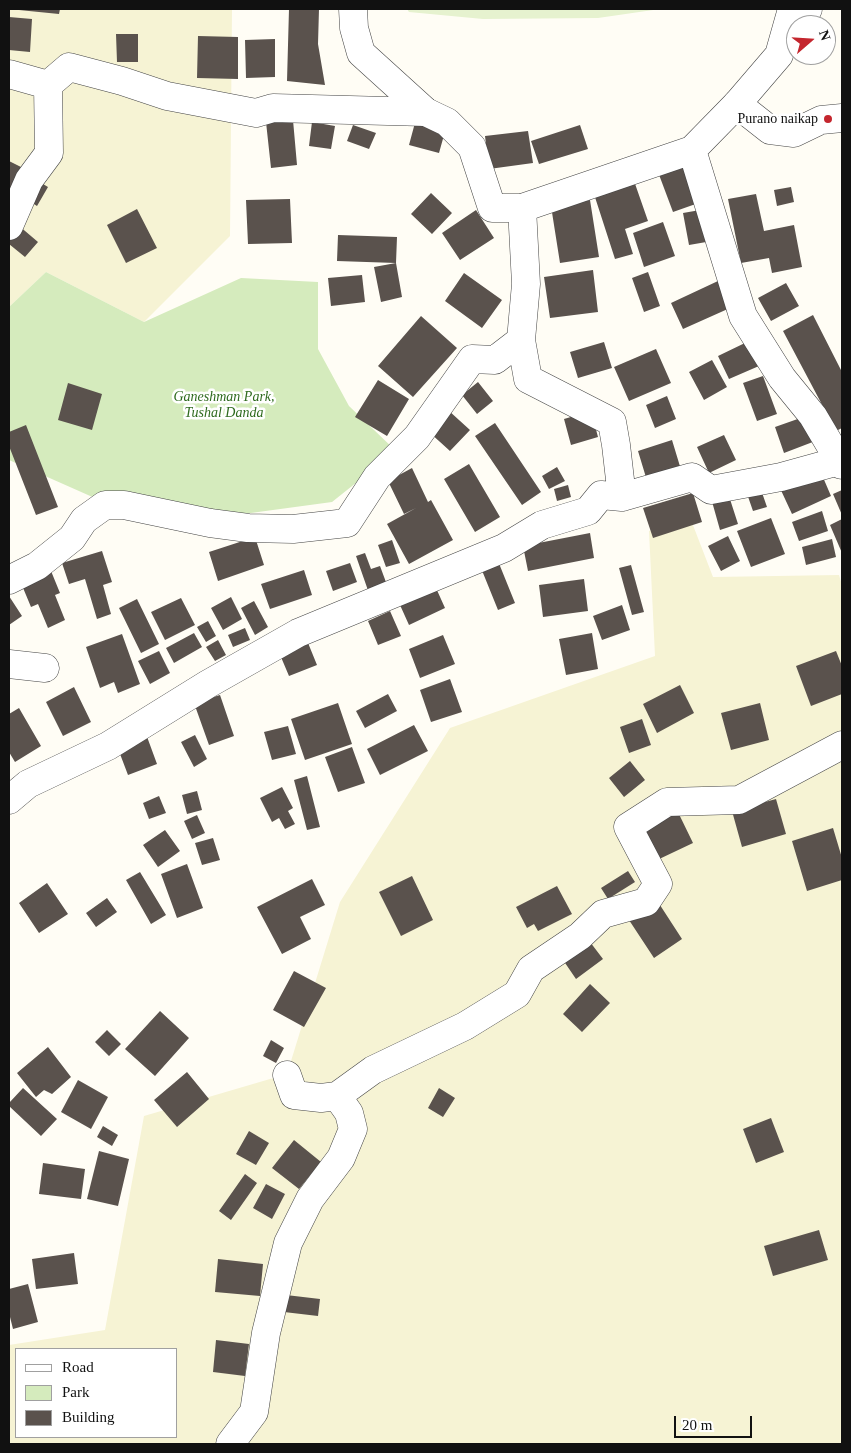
<!DOCTYPE html>
<style>
body{margin:0}
#map{position:relative;width:851px;height:1453px;overflow:hidden;background:#fffdf5;font-family:Georgia,serif}
canvas{display:block}
.frame{position:absolute;inset:0;border:10px solid #111;pointer-events:none}
.legend{position:absolute;left:15px;top:1348px;width:162px;height:90px;box-sizing:border-box;background:#fff;border:1px solid #a0a0a0;margin:0;padding:6px 9px;list-style:none;font-size:15px;color:#111}
.legend li{display:flex;align-items:center;gap:10px;height:25px}
.legend b{width:25px;border:1px solid #a0a0a0}
.north{position:absolute;left:786px;top:15px;width:50px;height:50px;box-sizing:border-box;background:#fff;border:1px solid #a0a0a0;border-radius:50%;rotate:71deg;font-size:14px;font-weight:700;line-height:20px;text-align:center;color:#111}
.north::after{content:'';display:block;margin:auto;width:18px;height:22px;background:#c4262e;clip-path:polygon(50% 0,100% 100%,50% 72%,0 100%)}
.scale{position:absolute;left:674px;top:1416px;width:78px;height:22px;box-sizing:border-box;border:2px solid #111;border-top:0;padding-left:6px;font-size:15px;line-height:18px;white-space:nowrap;color:#111;-webkit-text-stroke:4px #fff;paint-order:stroke}
</style>
<div id="map">
<canvas width="851" height="1453"></canvas>
<div class="frame"></div>
<ul class="legend">
<li><b style="height:6px;background:#fff"></b>Road</li>
<li><b style="height:14px;background:#d5ebbd"></b>Park</li>
<li><b style="height:14px;background:#5a524d"></b>Building</li>
</ul>
<div class="north">N</div>
<div class="scale">20 m</div>
</div>
<script>
const context = document.querySelector('canvas').getContext('2d');
context.lineJoin = 'round';
function fillPath(path, color) { context.fillStyle = color; context.fill(path, 'evenodd'); }
const poly = rows => new Path2D(rows.map(r => 'M' + r).join(''));
function trace(path, color, width, dash) { context.strokeStyle = color; context.lineWidth = width; context.lineCap = dash ? 'butt' : 'round'; context.setLineDash(dash || []); context.stroke(path); }
function drawText(font, color, halo, rows, align = 'center') {
  context.font = font + ' Georgia,serif'; context.lineWidth = 5; context.setLineDash([]); context.textBaseline = 'middle'; context.strokeStyle = halo; context.fillStyle = color; for (const [text, x, y, turn = 0] of rows) {
    context.save(); context.translate(x, y); context.rotate((+turn || 0) * Math.PI / 180); context.textAlign = isNaN(turn) ? turn : align; if (halo) context.strokeText(text, 0, 0); context.fillText(text, 0, 0); context.restore();
  }
}
fillPath(poly([
 [9,9,232,9,230,236,144,322,46,272,9,307],
 [691,520,713,577,839,575,842,585,842,1444,9,1444,9,1345,105,1330,144,1116,287,1074,340,902,450,728,655,656,649,531],
 [16,1349,176,1349,176,1437,16,1437]
]), '#f6f3d4');
fillPath(poly([
 [46,272,144,322,241,278,318,282,318,349,349,406,396,451,332,502,236,515,106,503,9,460,9,307]
]), '#d5ebbd');
fillPath(poly([
 [407,9,660,9,598,18,483,19,409,12]
]), '#e6f2cf');
fillPath(poly([
 [9,9,60,9,59,14],
 [289,9,319,9,318,44,325,85,287,81],
 [9,17,32,19,30,52,9,50],
 [116,34,138,34,138,62,117,62],
 [198,36,238,37,238,79,197,78],
 [275,39,275,77,246,78,245,40],
 [416,119,446,128,439,153,409,145],
 [293,120,297,165,271,168,266,122],
 [312,122,335,126,331,149,309,146],
 [353,125,376,133,369,149,347,141],
 [580,125,588,149,539,164,531,141],
 [528,131,533,163,489,169,485,136],
 [691,160,707,200,673,212,658,172],
 [9,161,23,168,9,199],
 [33,178,48,187,37,206,23,197],
 [633,178,648,221,625,229,633,254,615,259,593,191],
 [791,187,794,202,777,206,774,190],
 [431,193,452,213,432,234,411,214],
 [756,194,764,231,794,225,802,267,772,273,769,258,741,263,728,199],
 [290,199,292,243,248,244,246,200],
 [590,200,599,257,560,263,551,206],
 [137,209,157,248,126,263,107,225],
 [706,209,712,241,689,245,683,213],
 [476,210,494,238,460,260,442,233],
 [663,222,675,256,644,267,633,233],
 [18,225,38,242,25,257,9,244,9,237],
 [338,235,397,237,396,263,402,297,381,302,374,267,396,263,337,261],
 [593,270,598,312,550,318,544,277],
 [648,272,660,306,644,312,632,278],
 [464,273,502,300,482,328,445,301],
 [362,275,365,302,331,306,328,278],
 [718,281,730,308,683,329,671,303],
 [786,283,799,306,771,321,758,298],
 [813,315,842,372,842,428,836,431,783,331],
 [421,316,457,348,413,397,378,366],
 [604,342,612,368,578,378,570,352],
 [747,342,759,366,729,379,718,356],
 [656,349,671,383,629,401,614,367],
 [712,360,727,387,704,400,689,372],
 [763,376,777,414,757,421,743,383],
 [378,380,409,399,387,436,355,417],
 [478,382,493,401,477,414,462,395],
 [68,383,102,394,92,430,58,420],
 [667,396,676,419,655,428,646,405],
 [448,410,470,430,450,451,429,432],
 [591,411,598,437,571,445,564,419],
 [809,415,818,440,784,453,775,427],
 [495,423,541,492,522,505,475,436],
 [26,425,58,507,36,515,9,446,9,432],
 [724,435,736,460,709,473,697,447],
 [672,440,682,473,648,484,638,451],
 [469,464,500,517,475,532,444,479],
 [557,467,565,481,549,489,542,476],
 [412,468,428,502,431,500,453,540,409,564,387,524,416,508,404,514,388,481],
 [819,468,831,496,792,514,779,486],
 [759,484,767,507,753,511,745,488],
 [568,485,571,497,557,501,554,489],
 [842,490,842,515,833,494],
 [693,493,702,522,653,538,643,508],
 [728,493,738,524,720,530,711,498],
 [822,511,828,531,799,541,792,522],
 [771,518,785,554,751,567,737,531],
 [842,519,842,553,830,525],
 [590,533,594,558,528,571,523,546],
 [728,536,740,561,721,571,708,546],
 [255,537,264,565,218,581,209,552],
 [832,539,836,557,806,565,802,547],
 [392,540,400,563,386,567,378,545],
 [102,551,112,582,103,585,111,614,97,619,85,579,69,584,62,563],
 [365,553,371,569,380,566,390,593,371,599,356,556],
 [498,561,515,603,498,610,481,568],
 [350,563,357,582,333,591,326,571],
 [631,565,644,612,632,615,619,568],
 [304,570,312,595,270,609,261,584],
 [51,571,60,593,55,595,65,620,48,628,38,604,31,607,21,583],
 [584,579,588,611,543,617,539,585],
 [436,588,445,608,409,625,400,605],
 [9,596,22,616,9,625],
 [231,597,242,619,223,630,211,608],
 [181,598,195,625,165,640,151,612],
 [137,599,159,644,141,653,119,608],
 [254,601,268,627,255,635,241,608],
 [622,605,630,630,602,640,593,616],
 [390,611,401,636,378,645,368,621],
 [208,621,216,636,206,642,197,627],
 [245,628,250,640,233,647,228,635],
 [194,633,202,647,174,663,166,648],
 [592,633,598,669,566,675,559,639],
 [122,634,140,684,118,693,114,682,100,688,86,647],
 [443,635,455,664,420,678,409,649],
 [306,638,317,665,289,676,278,650],
 [218,640,226,655,215,661,206,647],
 [159,651,170,673,150,684,138,661],
 [836,651,842,666,842,694,811,706,796,666],
 [450,679,462,712,431,722,420,690],
 [680,685,694,713,657,733,643,704],
 [74,687,91,722,63,736,46,702],
 [388,694,397,711,365,728,356,711],
 [220,695,234,736,209,745,194,703],
 [338,703,352,744,305,760,291,719],
 [760,703,769,740,731,750,721,713],
 [19,708,41,746,15,762,9,752,9,714],
 [642,719,651,745,629,753,620,727],
 [414,725,428,751,380,775,367,749],
 [288,726,296,754,272,760,264,732],
 [146,734,157,764,128,775,117,746],
 [195,735,207,759,194,767,181,742],
 [352,747,365,783,338,792,325,757],
 [630,761,645,780,624,797,609,778],
 [307,776,320,827,307,830,294,780],
 [282,787,293,808,288,811,295,824,285,829,279,818,272,822,260,798],
 [197,791,202,810,187,814,182,795],
 [159,796,166,813,149,819,143,803],
 [776,799,786,834,742,847,732,811],
 [676,808,693,843,655,861,639,825],
 [197,815,205,833,192,839,184,821],
 [833,828,842,858,842,880,807,891,792,841],
 [165,830,180,851,158,867,143,845],
 [213,838,220,860,202,865,195,843],
 [187,864,203,908,177,918,161,874],
 [628,871,635,882,608,899,601,888],
 [140,872,166,915,151,924,126,880],
 [412,876,433,920,401,936,379,892],
 [312,879,325,905,300,917,311,939,282,954,257,907],
 [47,883,68,914,39,933,19,903],
 [557,886,572,914,538,931,534,924,527,928,516,907],
 [107,898,117,912,96,927,86,913],
 [658,902,682,939,654,958,629,920],
 [587,938,603,959,576,979,561,957],
 [294,971,326,988,304,1027,273,1010],
 [590,984,610,1003,582,1032,563,1014],
 [160,1011,189,1038,155,1076,125,1049],
 [107,1030,121,1044,109,1056,95,1042],
 [271,1040,284,1048,276,1063,263,1056],
 [48,1047,71,1077,52,1094,44,1090,36,1097,17,1073],
 [187,1072,209,1099,177,1127,154,1100],
 [78,1080,108,1097,91,1129,61,1112],
 [23,1088,57,1119,41,1136,9,1106,9,1103],
 [439,1088,455,1098,443,1117,428,1108],
 [771,1118,784,1152,756,1163,743,1129],
 [103,1126,118,1135,112,1146,97,1137],
 [249,1131,269,1143,256,1165,236,1154],
 [294,1140,321,1162,299,1189,272,1168],
 [99,1151,129,1159,118,1206,87,1199],
 [43,1163,85,1169,81,1199,39,1194],
 [245,1174,257,1183,231,1220,219,1211],
 [266,1184,285,1194,272,1219,253,1208],
 [819,1230,828,1260,773,1276,764,1246],
 [74,1253,78,1284,36,1289,32,1259],
 [218,1259,263,1264,260,1296,215,1292],
 [28,1284,38,1322,13,1329,9,1313,9,1289],
 [286,1295,320,1299,318,1316,284,1312],
 [216,1340,249,1344,245,1376,213,1372]
]), '#5a524d');
const minor = poly([
 [798,25,808,9],
 [9,74,48,85],
 [737,104,770,130,794,133,821,120,842,118],
 [9,226,29,180,49,153,48,85,69,67,122,81,167,96,256,113,273,108,426,112],
 [521,340,528,379,612,422,616,445,622,497],
 [9,580,37,566,72,538,84,520,105,505,124,505,210,523,248,528,293,529,347,523,377,477,417,437,472,359,495,360,521,340,526,284,522,208],
 [9,664,45,668],
 [9,800,28,784,108,746,208,684,298,633,504,548,542,525,588,511,601,495,622,497,692,477,711,490,781,477,839,461],
 [287,1075,294,1095,321,1098,337,1096,373,1070,465,1026,517,994,531,969,580,936,603,914,646,902,658,884,628,827,667,802,739,800,842,745],
 [230,1444,254,1412,266,1333,288,1243,310,1199,341,1158,353,1129,349,1113,337,1096]
]);
const tertiary = poly([
 [353,9,354,28,361,53,426,112,447,122,472,147,492,208,522,208,692,150],
 [792,9,779,55,737,104,692,150,743,316,782,378,813,416,842,465]
]);
trace(minor, '#444', 29);
trace(tertiary, '#444', 29);
trace(minor, '#fff', 28);
trace(tertiary, '#fff', 28);
for (const [x, y, r, color] of [
 [828,119,5,"#c4262e"]
]) { const dot = new Path2D(); dot.arc(x, y, r, 0, 2 * Math.PI); context.fillStyle = color; context.fill(dot); trace(dot, '#fff', 2); }
drawText('14px', '#111', '#fff', [
 ["Purano naikap",818,119]
], 'right');
drawText('italic 14px', '#2f6b1f', '#fff', [
 ["Ganeshman Park,",224,397],
 ["Tushal Danda",224,413]
]);
</script>
